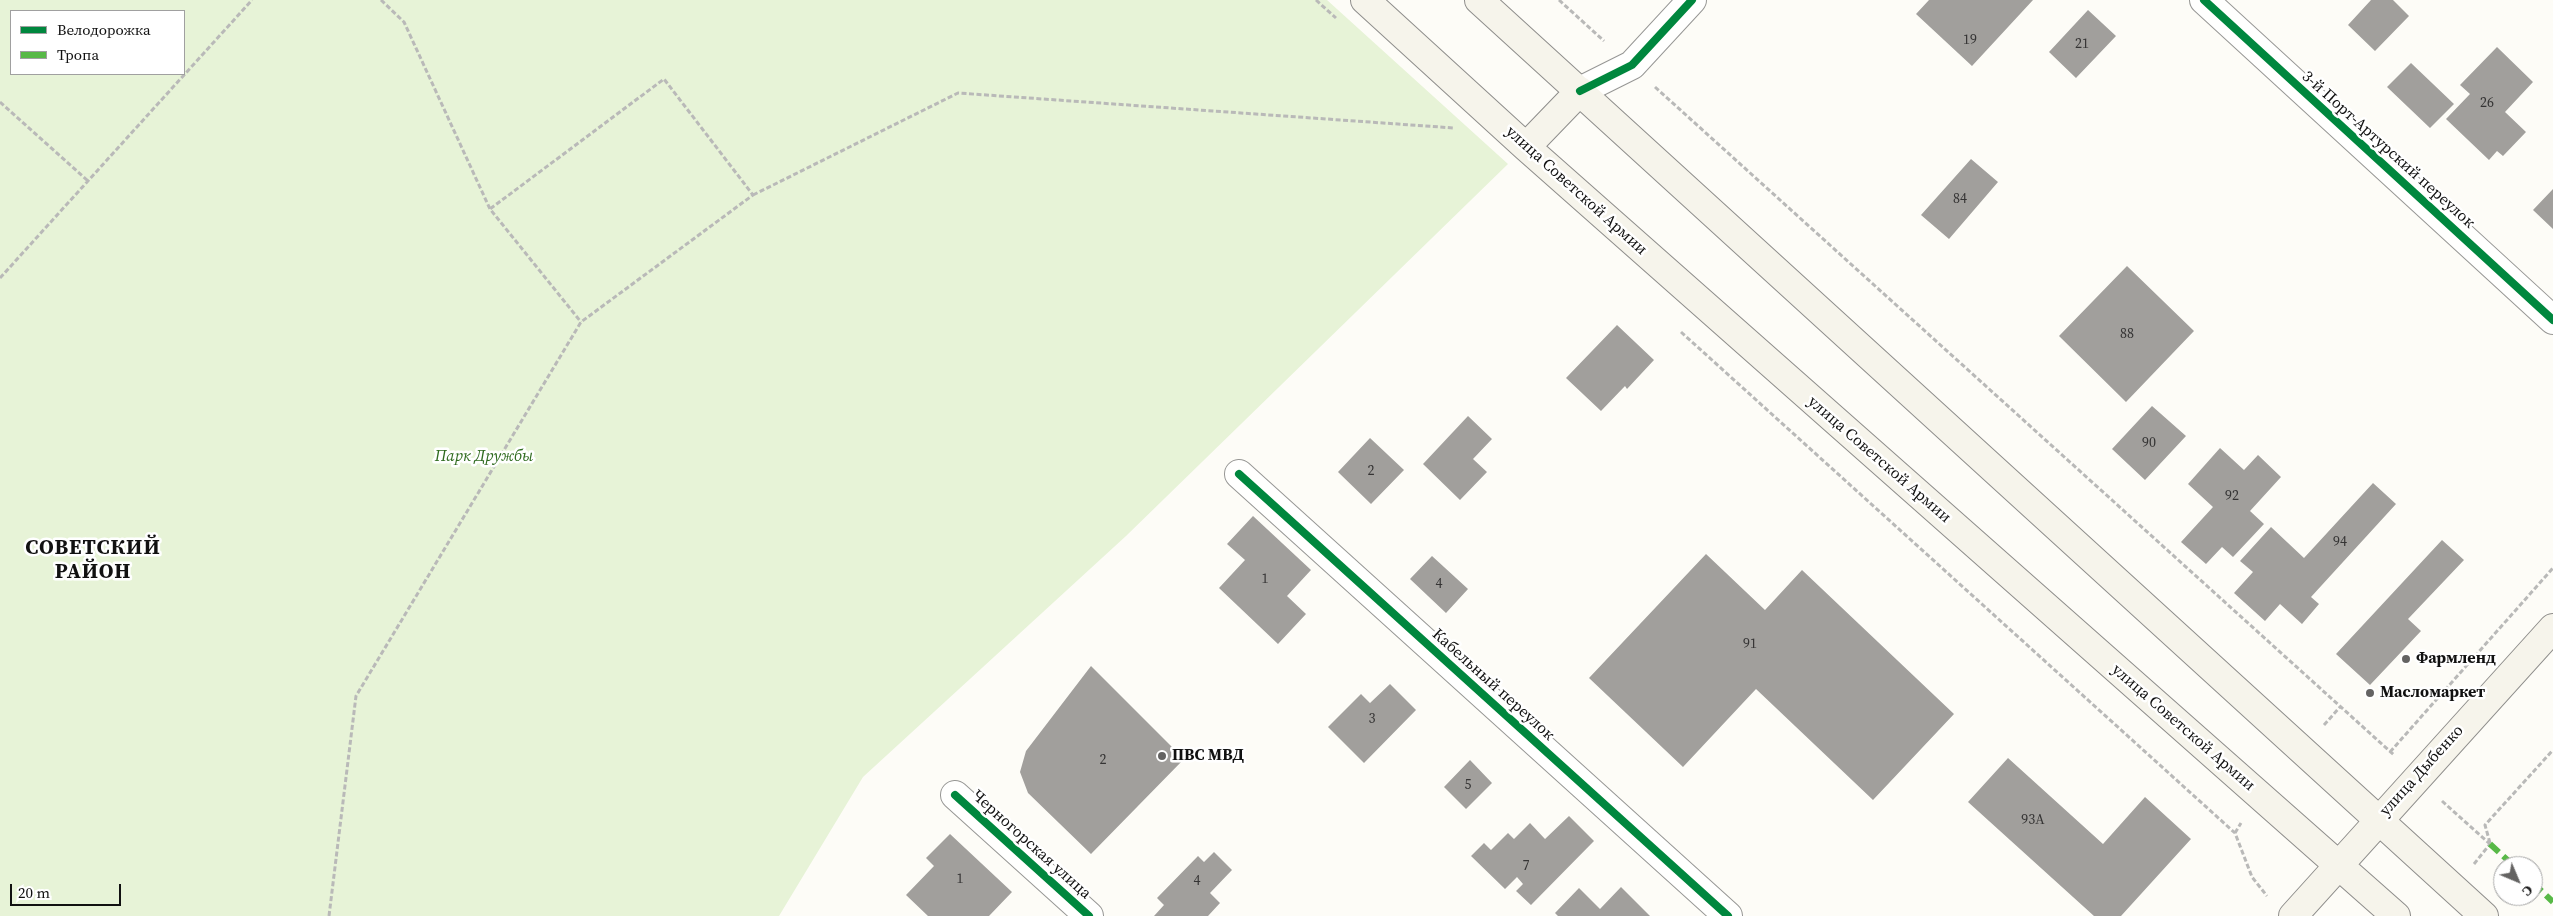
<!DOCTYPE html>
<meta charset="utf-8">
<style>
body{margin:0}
#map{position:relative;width:2553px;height:916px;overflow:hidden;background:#fdfcf7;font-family:"Source Serif 4",serif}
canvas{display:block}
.legend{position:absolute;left:10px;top:10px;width:175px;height:65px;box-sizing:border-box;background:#fff;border:1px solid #a0a0a0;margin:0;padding:6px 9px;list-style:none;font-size:15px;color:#111}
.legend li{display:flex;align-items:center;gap:10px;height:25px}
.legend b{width:25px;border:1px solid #a0a0a0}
.north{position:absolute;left:2493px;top:856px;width:50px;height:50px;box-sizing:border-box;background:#fff;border:1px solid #a0a0a0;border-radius:50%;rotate:135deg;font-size:14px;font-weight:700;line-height:20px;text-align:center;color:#111}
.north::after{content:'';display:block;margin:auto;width:18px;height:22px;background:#646362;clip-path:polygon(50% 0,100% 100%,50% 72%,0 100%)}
.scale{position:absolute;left:10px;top:884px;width:111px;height:22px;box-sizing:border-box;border:2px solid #111;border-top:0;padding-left:6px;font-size:15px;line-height:18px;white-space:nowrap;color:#111;-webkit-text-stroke:4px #fff;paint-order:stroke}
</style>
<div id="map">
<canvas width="2553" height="916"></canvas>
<ul class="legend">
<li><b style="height:6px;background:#00873e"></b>Велодорожка</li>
<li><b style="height:6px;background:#58b947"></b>Тропа</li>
</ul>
<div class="north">С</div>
<div class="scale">20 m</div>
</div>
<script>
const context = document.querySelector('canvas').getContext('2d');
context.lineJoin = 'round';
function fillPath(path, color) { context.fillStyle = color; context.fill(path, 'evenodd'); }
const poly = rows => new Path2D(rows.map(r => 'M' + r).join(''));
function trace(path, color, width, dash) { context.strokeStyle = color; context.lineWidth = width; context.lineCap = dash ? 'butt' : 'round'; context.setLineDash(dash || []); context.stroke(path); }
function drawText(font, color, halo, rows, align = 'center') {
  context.font = font + ' "Source Serif 4",serif'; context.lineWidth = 5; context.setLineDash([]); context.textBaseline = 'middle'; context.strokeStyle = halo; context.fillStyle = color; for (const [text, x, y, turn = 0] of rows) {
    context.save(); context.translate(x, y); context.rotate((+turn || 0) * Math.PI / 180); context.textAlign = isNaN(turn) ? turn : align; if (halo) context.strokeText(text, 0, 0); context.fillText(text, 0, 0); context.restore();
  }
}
fillPath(poly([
 [0,0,1327,0,1508,164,1126,536,863,777,779,916,0,916],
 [11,11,184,11,184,74,11,74]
]), '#e7f3d7');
fillPath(poly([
 [1929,0,2033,0,1972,66,1916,14],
 [2371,0,2393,0,2409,16,2375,51,2348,25],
 [2088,10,2116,36,2076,78,2049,52],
 [2497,47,2533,82,2505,112,2526,132,2503,156,2497,151,2489,160,2446,119,2470,94,2460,85],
 [2411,63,2454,104,2430,128,2387,87],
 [1971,159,1998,182,1949,239,1921,215],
 [2553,189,2553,229,2533,210],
 [2127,266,2194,331,2126,402,2059,336],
 [1617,325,1654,360,1627,389,1625,386,1601,411,1566,378],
 [2152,406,2186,436,2145,480,2112,449],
 [1468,416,1492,439,1473,459,1487,472,1460,500,1423,464],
 [1370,438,1404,470,1371,504,1338,472],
 [2220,448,2244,470,2258,455,2281,477,2250,511,2264,524,2233,557,2222,547,2206,564,2181,542,2213,507,2188,484],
 [2373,483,2396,504,2311,597,2319,604,2302,624,2280,604,2265,621,2234,593,2253,572,2240,561,2271,527,2304,558],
 [1253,516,1311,570,1287,596,1306,614,1278,644,1219,588,1245,560,1227,544],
 [2442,540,2464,560,2408,619,2421,631,2370,685,2336,654],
 [1706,554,1765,610,1802,570,1954,714,1873,800,1756,689,1683,767,1589,678],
 [1432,556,1468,589,1446,613,1410,579],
 [1091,666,1184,759,1091,854,1028,793,1020,772,1026,751],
 [1390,684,1416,710,1364,763,1328,727,1361,694,1370,703],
 [2008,758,2103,844,2145,797,2191,839,2121,916,2094,916,1968,802],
 [1470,760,1492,783,1466,809,1444,787],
 [1569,816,1594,841,1531,905,1516,891,1523,884,1517,877,1505,889,1471,856,1484,843,1491,850,1508,833,1514,839,1530,823,1545,839],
 [950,834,1012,892,989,916,928,916,906,895,934,866,926,858],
 [1214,852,1232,870,1210,893,1220,903,1208,916,1154,916,1164,905,1157,898,1198,856,1204,862],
 [1621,887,1650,916,1558,916,1555,913,1579,888,1600,909]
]), '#a19f9c');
const minor = poly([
 [2204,0,2553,320],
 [1580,91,1632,65,1692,0],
 [1239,474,1728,916],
 [955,795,1089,916]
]);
const secondary = poly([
 [1365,0,1526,147,2396,916],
 [1479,0,2484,916],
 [1526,147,1580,91],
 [2293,916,2553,628]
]);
trace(minor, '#979795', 30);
trace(secondary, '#8e8d8b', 30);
trace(poly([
 [381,0,404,22,490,209,581,322],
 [1316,0,1336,18],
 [1559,0,1604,41],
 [1655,87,2394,755],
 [0,102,88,181],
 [753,195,958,93,1454,128],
 [0,278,252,0],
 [1681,332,2235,833,2252,877,2267,896],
 [2324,725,2340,707],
 [2390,752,2553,568],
 [2442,801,2490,844],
 [2235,833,2241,823],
 [2490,843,2485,825,2553,750],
 [2474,864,2490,844],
 [329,916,356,696,581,322,753,195,664,79,490,209]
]), '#b9b9b8', 3, [5, 2.5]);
trace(minor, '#fffffe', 28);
trace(secondary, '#f6f4eb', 28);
trace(poly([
 [2490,844,2514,866],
 [2533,883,2553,902]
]), '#58b947', 6, [12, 6]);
trace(poly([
 [2204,0,2553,320],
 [1580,91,1632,65,1692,0],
 [1239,474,1728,916],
 [955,795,1089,916]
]), '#00873e', 8);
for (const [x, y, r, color] of [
 [2406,659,5,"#646362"],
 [2370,693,5,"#646362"],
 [1162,756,5,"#646362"]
]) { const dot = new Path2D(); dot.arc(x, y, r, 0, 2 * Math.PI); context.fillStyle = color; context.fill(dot); trace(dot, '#fff', 2); }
drawText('14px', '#353434', null, [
 ["19",1970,40],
 ["21",2082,44],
 ["26",2487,103],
 ["84",1960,199],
 ["88",2127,334],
 ["90",2149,443],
 ["2",1371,471],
 ["92",2232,496],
 ["94",2340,542],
 ["1",1265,579],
 ["4",1439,584],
 ["91",1750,644],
 ["3",1372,719],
 ["2",1103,760],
 ["5",1468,785],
 ["93А",2033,820],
 ["7",1526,866],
 ["1",960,879],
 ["4",1197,881]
]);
drawText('16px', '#111', '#fff', [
 ["3-й Порт-Артурский переулок",2388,150,42],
 ["улица Советской Армии",1576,191,42],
 ["улица Советской Армии",1879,460,41],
 ["Кабельный переулок",1493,685,42],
 ["улица Советской Армии",2183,728,41],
 ["улица Дыбенко",2422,771,-48],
 ["Черногорская улица",1031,845,42]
]);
drawText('italic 16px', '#2f6b1f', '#fff', [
 ["Парк Дружбы",484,457]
]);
drawText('bold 16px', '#111', '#fff', [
 ["Фармленд",2416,659],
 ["Масломаркет",2380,693],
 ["ПВС МВД",1172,756]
], 'left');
context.letterSpacing = '1px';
drawText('bold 21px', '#111', '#fff', [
 ["СОВЕТСКИЙ",93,549],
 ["РАЙОН",93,573]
]);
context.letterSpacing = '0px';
</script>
